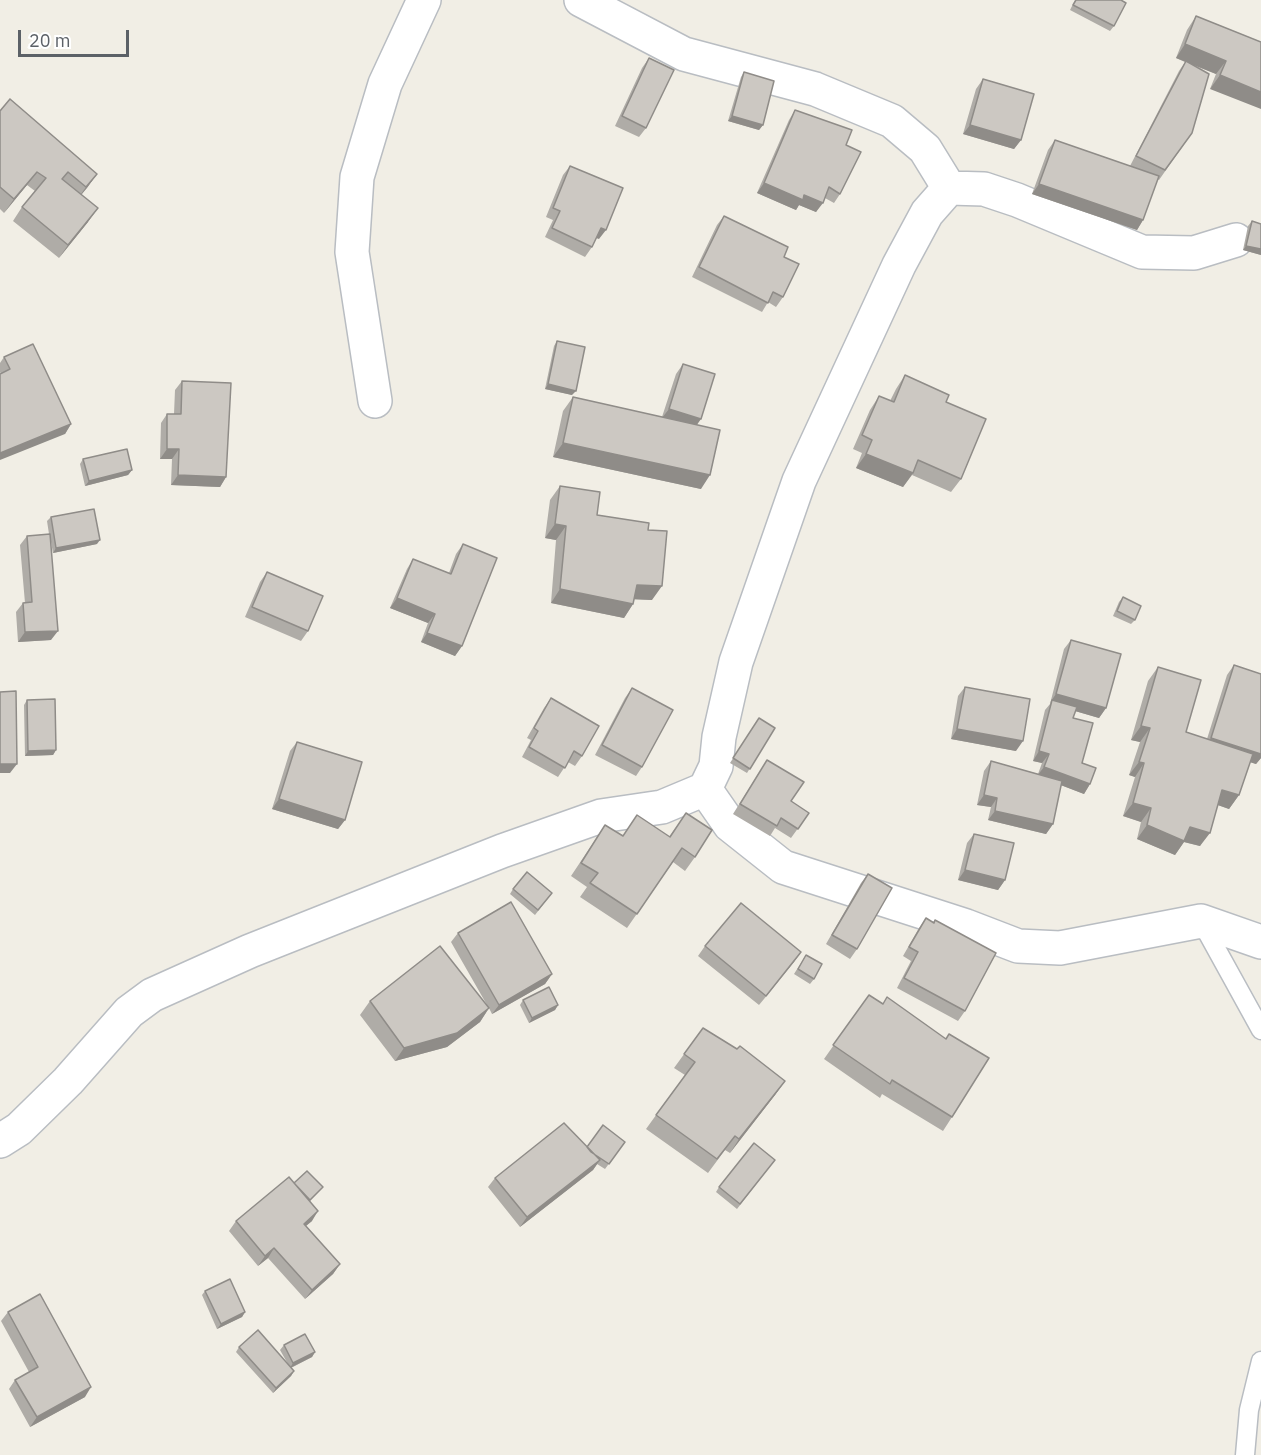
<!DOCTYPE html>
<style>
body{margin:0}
#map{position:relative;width:1261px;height:1455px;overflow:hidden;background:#f1eee5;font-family:"IBM Plex Sans",sans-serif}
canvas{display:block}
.scale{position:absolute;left:18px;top:30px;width:111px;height:27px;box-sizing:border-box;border:3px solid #5c6167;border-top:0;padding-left:8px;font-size:18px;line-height:21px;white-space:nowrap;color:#5c6167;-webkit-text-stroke:4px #fff;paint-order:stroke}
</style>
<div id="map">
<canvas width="1261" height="1455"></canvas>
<div class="scale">20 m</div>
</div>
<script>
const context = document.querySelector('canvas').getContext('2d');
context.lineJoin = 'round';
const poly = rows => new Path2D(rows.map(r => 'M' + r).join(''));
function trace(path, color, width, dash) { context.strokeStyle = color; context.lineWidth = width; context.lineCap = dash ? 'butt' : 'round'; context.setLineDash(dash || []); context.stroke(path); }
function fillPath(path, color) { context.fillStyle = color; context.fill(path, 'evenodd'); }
const service = poly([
 [1202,923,1261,1030],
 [1245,1455,1249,1410,1261,1361]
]);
const minor = poly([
 [581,0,684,54,815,89,892,121,925,149,949,188],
 [375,401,352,252,357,177,385,84,424,0],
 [705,789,730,825,783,867,966,926,1018,946,1060,948,1201,921,1261,942],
 [0,1141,19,1129,68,1081,129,1012,152,995,250,951,502,851,601,816,662,807,705,789,716,766,719,737,736,662,799,481,899,265,927,213,949,188,984,189,1017,200,1142,252,1194,253,1236,240]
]);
trace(service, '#b9bdc2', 21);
trace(minor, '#b9bdc2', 36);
trace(service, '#fff', 18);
trace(minor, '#fff', 33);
fillPath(poly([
 [1075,0,1121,0,1114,26,1110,31,1070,10],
 [1196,16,1261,42,1210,89,1216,74,1191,64,1192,133,1159,180,1157,179,1143,220,1137,230,1032,194,1048,150,1055,140,1130,166,1179,71,1185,62,1176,58,1187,30],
 [649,58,646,128,639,137,615,126,642,68],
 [744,72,763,125,759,130,728,121,741,77],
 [983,79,1021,140,1014,149,963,134,976,89],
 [795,110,846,145,840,194,834,203,825,198,816,212,799,205,796,210,757,193,789,120],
 [0,111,97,174,81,195,88,222,59,258,13,221,22,207,35,191,27,185,4,213,0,209],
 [570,166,599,239,596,238,592,247,585,257,545,237,553,220,546,217,563,175],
 [724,216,784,257,783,297,776,307,768,302,762,312,692,277,717,225],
 [1252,221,1261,255,1243,250,1248,226],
 [557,341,572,395,545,389,554,346],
 [4,357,71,424,65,434,1,374,0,372,0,363],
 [683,364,697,425,701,489,553,457,563,411,573,397,662,417,676,374],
 [905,375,946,402,961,479,951,492,912,475,903,487,856,468,862,453,853,449,870,410,879,396,890,401,896,389],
 [182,381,226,477,220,487,171,485,172,459,160,459,161,423,167,414,174,414,175,390],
 [83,459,132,470,128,475,85,486,80,464],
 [560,486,597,515,648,530,652,600,634,599,633,604,624,618,551,603,556,540,545,538,550,500],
 [51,517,97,544,53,553,51,542,51,640,18,642,16,612,23,603,25,603,20,545,27,536,49,534,47,521],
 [463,544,462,646,455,656,421,642,428,623,390,608,407,569,413,559,449,573,456,554],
 [267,572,308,631,301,641,245,617,260,582],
 [1123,597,1135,620,1131,624,1113,616,1119,602],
 [1071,640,1106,708,1099,718,1075,711,1073,718,1082,763,1090,784,1084,794,1061,785,1053,824,1046,834,988,820,991,807,977,805,984,771,991,761,1038,774,1042,763,1033,761,1045,710,1050,704,1064,649],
 [1234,665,1261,674,1261,758,1256,764,1250,762,1239,795,1229,809,1218,805,1200,846,1184,842,1175,855,1137,839,1141,822,1123,816,1135,777,1129,775,1140,742,1131,740,1148,681,1158,667,1186,732,1207,739,1227,675],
 [965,687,1016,751,951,739,958,696],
 [632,688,642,767,636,776,595,755,625,698],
 [551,698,582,756,575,766,568,762,558,777,522,757,531,740,527,738,544,708],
 [27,700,56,750,53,755,25,756,24,705],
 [759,718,775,728,747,773,730,763],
 [297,742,345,820,338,829,272,809,290,751],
 [767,760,791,801,809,813,791,838,775,828,770,836,733,814],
 [686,813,695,857,685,871,673,862,627,928,580,897,587,887,571,876,605,825,623,836,669,837],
 [974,834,1005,880,998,890,958,880,967,843],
 [868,874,857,949,850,959,826,944,861,883],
 [513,889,552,893,535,915,510,894],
 [926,918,933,922,935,920,965,1011,958,1021,897,988,911,961,903,956,919,928],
 [458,933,552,974,545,984,492,1014,489,1008,480,1022,447,1047,395,1061,360,1015,370,1001,487,1005,451,942],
 [705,946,801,952,759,1005,698,956],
 [806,955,814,979,810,984,794,974],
 [869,995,883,1004,946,1039,949,1034,952,1117,943,1131,882,1094,880,1098,824,1059],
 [523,1000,558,1005,555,1010,529,1023,520,1005],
 [703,1028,785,1081,775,1095,730,1153,725,1150,708,1173,646,1129,685,1075,674,1068],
 [625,1142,605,1169,597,1164,593,1170,520,1227,488,1187,495,1178,587,1147],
 [775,1160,737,1209,716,1192,719,1187],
 [294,1183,323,1187,310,1201,312,1221,306,1226,340,1264,333,1274,305,1299,268,1258,258,1266,229,1231,236,1221],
 [205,1291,245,1312,242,1317,217,1329,202,1295],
 [8,1312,85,1397,30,1427,9,1389,15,1380,29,1372,1,1321],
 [284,1345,315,1352,312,1357,291,1368,294,1371,291,1376,273,1393,236,1352,239,1347,288,1364,280,1350]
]), '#afaca7');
fillPath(poly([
 [1185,44,1226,61,1216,74,1176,58],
 [1220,75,1261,92,1261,109,1210,89],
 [732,116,763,125,759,130,728,121],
 [970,125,1021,140,1014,149,963,134],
 [37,172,27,185,4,213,14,199],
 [97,174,87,188,76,201,86,187],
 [764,183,804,195,823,203,816,212,799,205,796,210,757,193],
 [1039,184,1143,220,1137,230,1032,194],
 [98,208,88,222,59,258,68,245],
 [601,228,606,230,599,239,595,237],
 [1246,246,1261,249,1261,255,1243,250],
 [548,384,576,391,572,395,545,389],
 [669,409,701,419,694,429,662,418],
 [71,424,65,434,0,460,0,453],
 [563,443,710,475,701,489,553,457],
 [167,449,179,449,172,459,160,459],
 [866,454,913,473,903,487,856,468],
 [132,470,128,475,85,486,89,481],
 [178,475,226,477,220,487,171,485],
 [555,524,566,526,556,540,545,538],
 [100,540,97,544,53,553,56,548],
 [637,585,662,586,652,600,627,599],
 [560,589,633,604,624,618,551,603],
 [397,598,435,614,428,623,390,608],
 [58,631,51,640,18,642,25,632],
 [427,633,462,646,455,656,421,642],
 [1056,694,1106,708,1099,718,1051,704,1052,700,1049,704],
 [1141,726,1150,728,1140,742,1131,740],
 [957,729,1023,741,1016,751,951,739],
 [1211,738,1261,754,1261,758,1256,764,1205,748],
 [56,750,53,755,25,756,28,751],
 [1039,751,1049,754,1042,763,1033,761],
 [1139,762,1144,763,1135,777,1129,775],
 [0,764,17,764,10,773,0,773],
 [1044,767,1090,784,1084,794,1037,776],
 [1222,790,1239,795,1229,809,1212,803],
 [984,795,997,798,991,807,977,805],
 [279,799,345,820,338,829,272,809],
 [1133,803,1151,808,1141,822,1123,816],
 [995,811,1053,824,1046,834,988,820],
 [1147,825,1190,827,1210,833,1200,846,1184,842,1175,855,1137,839],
 [965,870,1005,880,998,890,958,880],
 [801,952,794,962,759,1005,766,996],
 [552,974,545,984,492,1014,499,1005],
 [558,1005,555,1010,529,1023,532,1018],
 [489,1008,480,1022,447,1047,395,1061,404,1048],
 [785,1081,775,1095,730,1153,739,1139],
 [600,1160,593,1170,520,1227,527,1217],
 [318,1211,312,1221,297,1233,304,1224],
 [274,1248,268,1258,258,1266,265,1256],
 [340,1264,333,1274,305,1299,312,1290],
 [245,1312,242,1317,217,1329,221,1324],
 [315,1352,312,1357,290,1368,293,1363],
 [294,1371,291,1376,273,1393,276,1388],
 [91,1387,85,1397,30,1427,37,1417]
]), '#8f8c88');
const building = poly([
 [1076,0,1121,0,1126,3,1114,26,1073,5,1076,0],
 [1196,16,1261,42,1261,92,1220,75,1226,61,1185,44,1196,16],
 [649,58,674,70,646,128,622,116,649,58],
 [1186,61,1209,74,1192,133,1165,170,1136,156,1186,61],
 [744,72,774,81,763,125,732,116,744,72],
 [983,79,1034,94,1021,140,970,125,983,79],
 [10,99,97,174,86,187,68,172,62,179,98,208,68,245,22,207,46,178,37,172,14,199,0,187,0,111,10,99],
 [795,110,852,130,846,145,861,152,840,194,829,187,823,203,804,195,803,200,764,183,795,110],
 [1055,140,1159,176,1143,220,1039,184,1055,140],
 [570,166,623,188,606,230,601,228,592,247,552,228,560,211,553,208,570,166],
 [724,216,788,247,784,257,799,264,783,297,773,292,768,303,699,267,724,216],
 [1252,221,1261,224,1261,249,1246,246,1252,221],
 [557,341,585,347,576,391,548,384,557,341],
 [33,344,71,424,0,453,0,374,10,369,4,357,33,344],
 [683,364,715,374,701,419,669,409,683,364],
 [905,375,949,395,946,402,986,419,961,479,918,460,913,473,866,454,872,440,862,435,879,396,894,402,905,375],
 [182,381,231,383,226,477,178,475,179,449,167,449,167,414,181,414,182,381],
 [573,397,720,430,710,475,563,443,573,397],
 [127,449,132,470,89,481,83,459,127,449],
 [560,486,600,492,597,515,649,523,648,530,667,531,662,586,637,585,633,604,560,589,566,526,555,524,560,486],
 [94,509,100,540,56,548,51,517,94,509],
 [50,534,58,631,25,632,23,603,32,602,27,536,50,534],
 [463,544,497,558,462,646,427,633,435,614,397,598,413,559,451,574,463,544],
 [267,572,323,596,308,631,252,607,267,572],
 [1123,597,1141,606,1135,620,1117,611,1123,597],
 [1071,640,1121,654,1106,708,1056,694,1071,640],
 [1234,665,1261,674,1261,754,1211,738,1234,665],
 [1158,667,1201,680,1186,732,1253,754,1239,795,1222,790,1210,833,1190,827,1184,841,1147,825,1151,808,1133,803,1144,763,1139,762,1150,728,1141,726,1158,667],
 [965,687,1030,699,1023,741,957,729,965,687],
 [632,688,673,710,642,767,602,745,632,688],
 [16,691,17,764,0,764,0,692,16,691],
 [551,698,599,726,582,756,574,751,565,768,529,747,538,731,534,728,551,698],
 [55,699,56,750,28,751,27,700,55,699],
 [1052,700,1077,707,1073,718,1093,723,1082,763,1096,768,1090,784,1044,767,1049,754,1039,751,1052,700],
 [759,718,775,728,750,769,733,758,759,718],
 [297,742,362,762,345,820,279,799,297,742],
 [767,760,804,782,791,801,809,813,798,829,781,818,777,826,740,804,767,760],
 [991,761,1062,781,1053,824,995,811,997,798,984,795,991,761],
 [686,813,712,830,695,857,682,848,637,914,590,883,598,873,581,863,605,825,623,836,637,815,670,837,686,813],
 [974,834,1014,843,1005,880,965,870,974,834],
 [527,872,552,893,538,910,513,889,527,872],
 [868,874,892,888,857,949,832,935,868,874],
 [511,902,552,974,499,1005,458,933,511,902],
 [741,903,801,952,766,996,705,946,741,903],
 [926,918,934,923,935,920,996,953,965,1011,904,978,918,952,909,947,926,918],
 [440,946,489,1008,457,1033,404,1048,370,1001,440,946],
 [806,955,822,964,814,979,798,969,806,955],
 [549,987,558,1005,532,1018,523,1000,549,987],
 [869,995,883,1004,887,997,946,1039,949,1034,989,1058,952,1117,892,1080,890,1084,833,1045,869,995],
 [703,1028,737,1049,740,1046,785,1081,739,1139,735,1136,717,1159,656,1115,695,1062,684,1054,703,1028],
 [564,1123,600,1160,527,1217,495,1178,564,1123],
 [603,1125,625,1142,609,1164,591,1152,587,1147,603,1125],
 [754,1143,775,1160,740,1204,719,1187,754,1143],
 [307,1171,323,1187,310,1200,294,1183,307,1171],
 [289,1177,318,1211,304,1224,340,1264,312,1290,274,1248,265,1256,236,1221,289,1177],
 [230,1279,245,1312,221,1324,205,1291,230,1279],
 [40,1294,91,1387,37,1417,15,1380,38,1367,8,1312,40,1294],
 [258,1330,294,1371,276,1388,239,1347,258,1330],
 [305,1334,315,1352,293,1363,284,1345,305,1334]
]);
fillPath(building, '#ccc8c2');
trace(building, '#8f8c88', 1.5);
</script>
